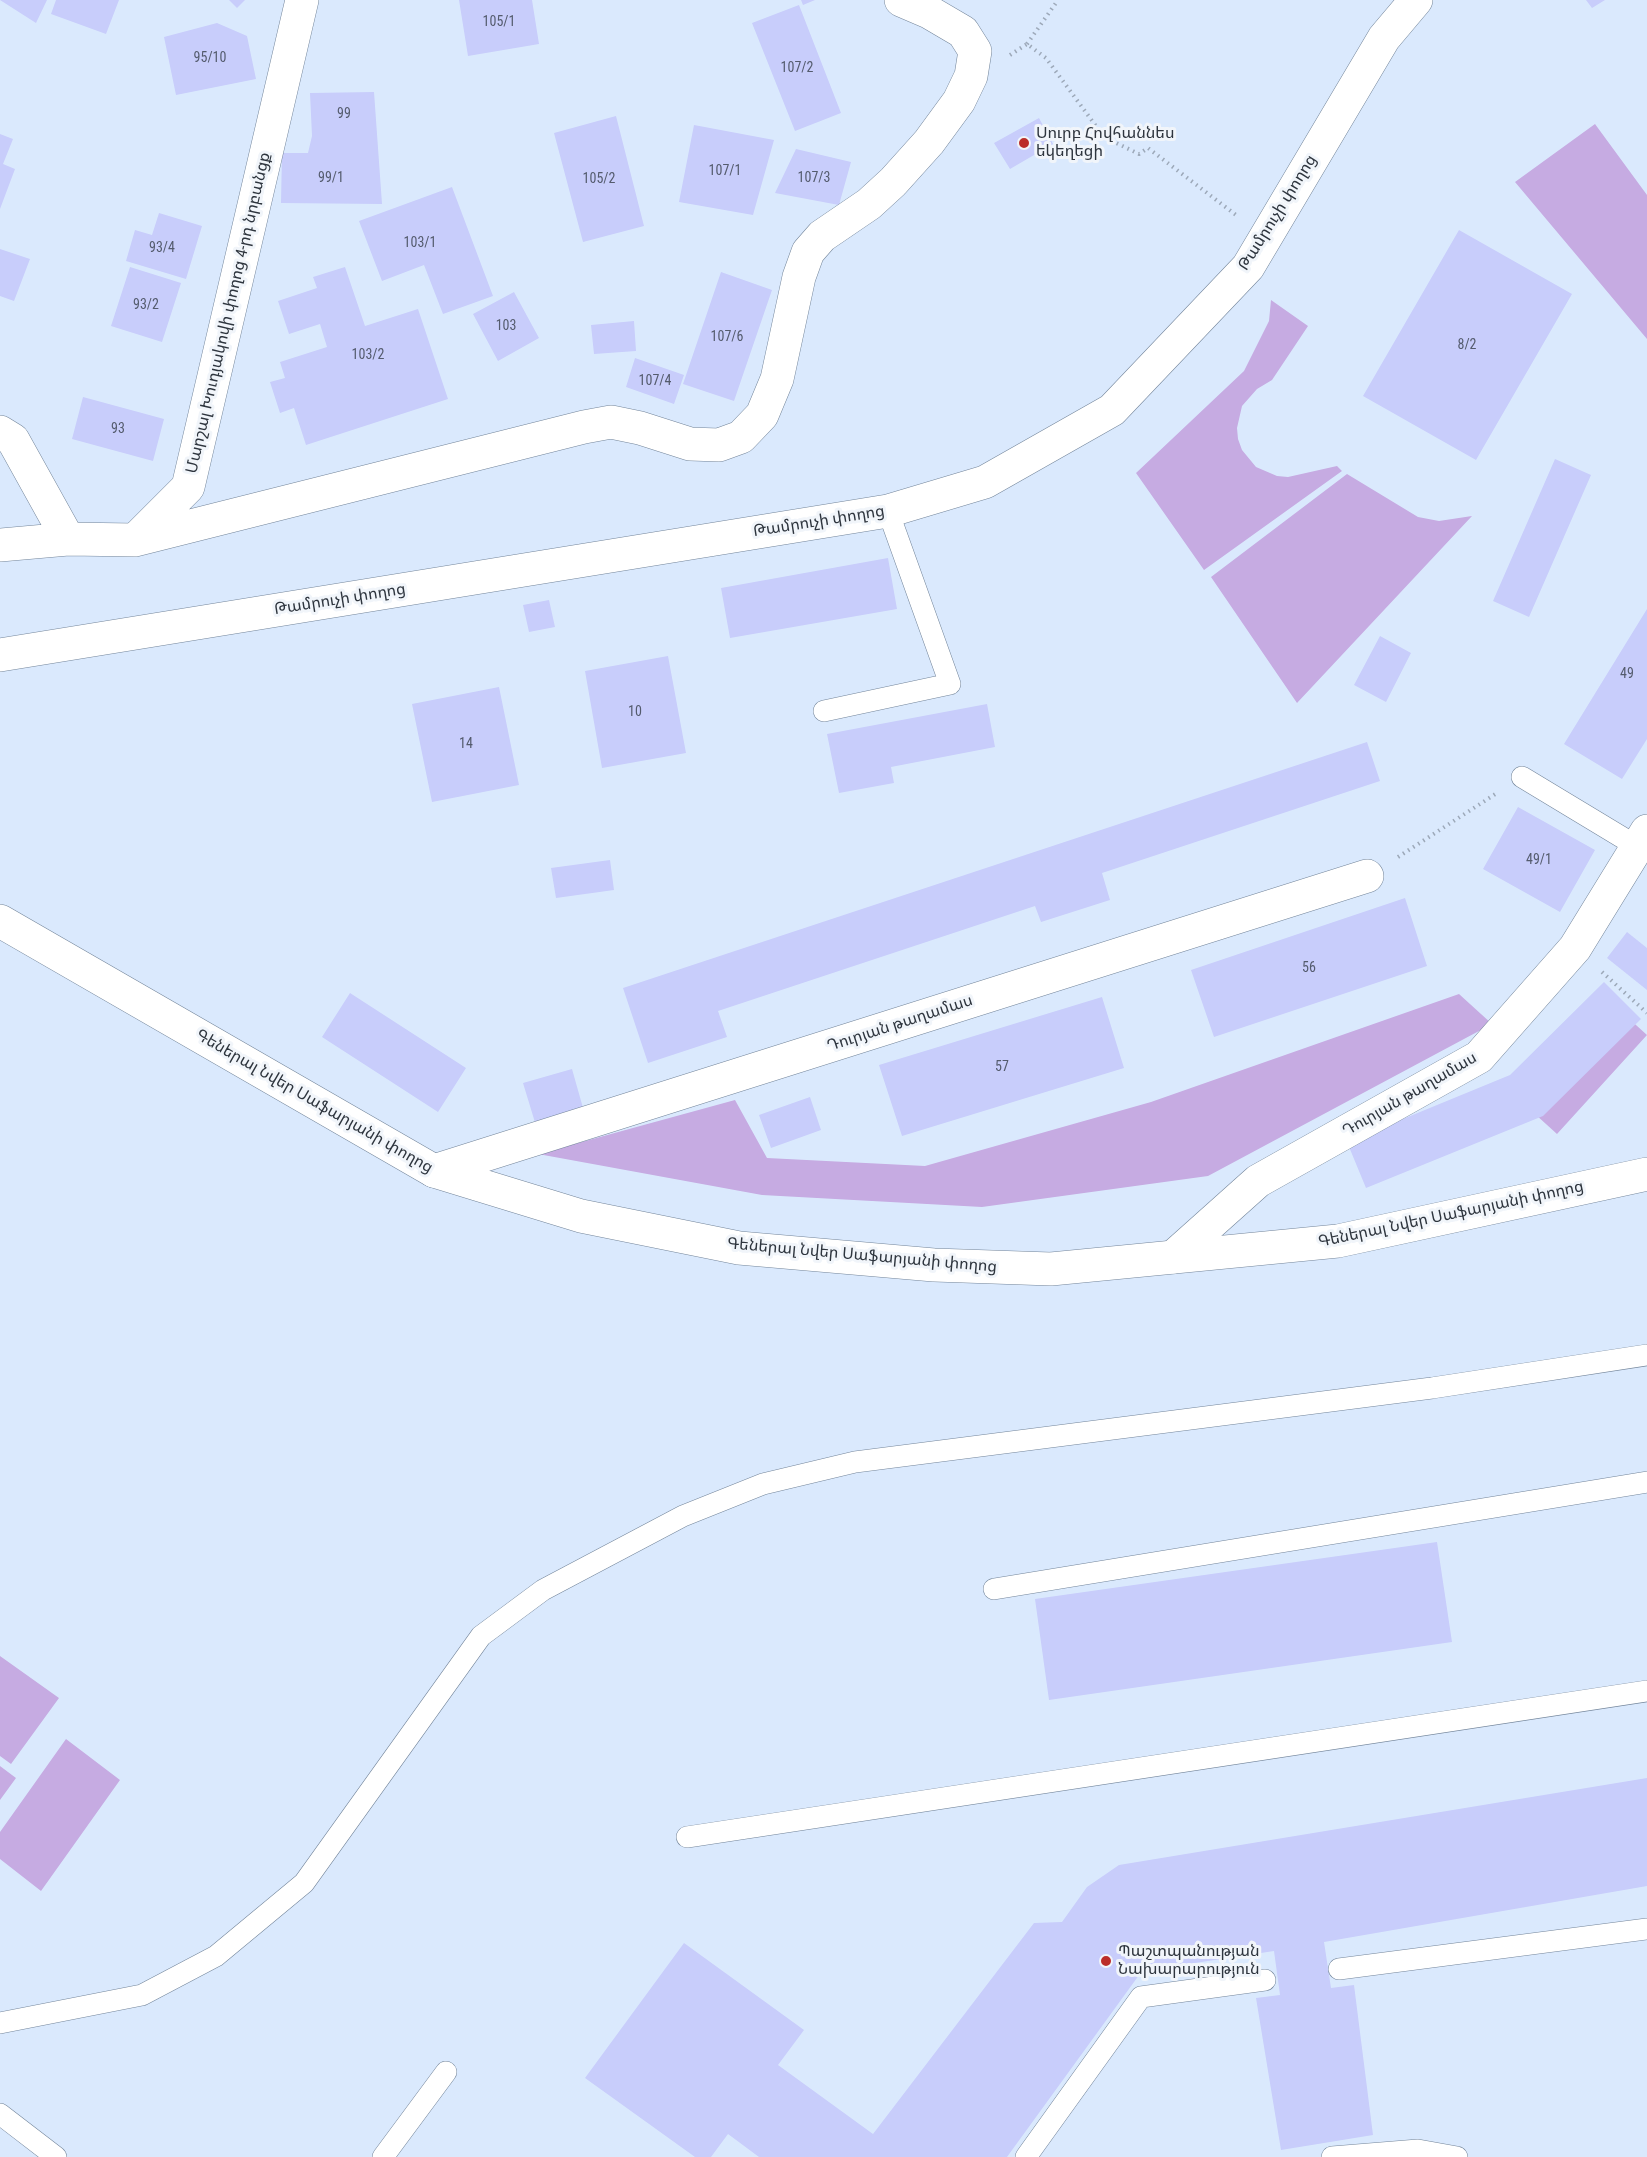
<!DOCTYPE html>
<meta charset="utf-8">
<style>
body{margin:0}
canvas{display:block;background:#dae9fd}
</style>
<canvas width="1647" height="2157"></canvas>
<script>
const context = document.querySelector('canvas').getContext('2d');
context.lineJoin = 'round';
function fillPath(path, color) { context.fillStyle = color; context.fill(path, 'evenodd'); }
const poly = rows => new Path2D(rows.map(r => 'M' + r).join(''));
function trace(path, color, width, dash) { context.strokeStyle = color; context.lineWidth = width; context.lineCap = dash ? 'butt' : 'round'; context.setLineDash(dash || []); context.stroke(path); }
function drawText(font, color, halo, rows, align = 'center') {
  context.font = font + ' "Roboto Condensed","Noto Sans Armenian",sans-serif'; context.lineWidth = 6; context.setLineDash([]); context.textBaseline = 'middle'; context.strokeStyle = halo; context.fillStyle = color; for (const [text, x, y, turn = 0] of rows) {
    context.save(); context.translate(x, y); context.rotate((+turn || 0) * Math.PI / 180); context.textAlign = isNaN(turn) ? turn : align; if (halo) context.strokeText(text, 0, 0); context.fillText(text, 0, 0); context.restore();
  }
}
fillPath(poly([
 [1595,124,1647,195,1647,339,1515,182],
 [1271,300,1308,326,1272,380,1257,389,1242,406,1237,428,1238,439,1242,450,1256,467,1277,476,1288,477,1337,466,1342,471,1204,570,1136,473,1244,371,1269,321],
 [1347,474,1418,517,1439,521,1472,516,1297,703,1211,577],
 [1459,994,1492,1024,1208,1176,982,1207,762,1195,538,1154,735,1100,767,1158,925,1166,1151,1102],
 [1604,996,1647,1035,1557,1134,1514,1095],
 [0,1656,59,1698,11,1764,0,1756],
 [66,1739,120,1780,41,1891,0,1859,0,1832],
 [0,1766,16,1778,0,1800]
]), '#c6abe2');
fillPath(poly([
 [0,0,47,0,36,23],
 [56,0,119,0,106,34,51,14],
 [229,0,245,0,237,8],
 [459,0,532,0,539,44,468,56],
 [801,0,815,0,803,5],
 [1586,0,1605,0,1592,8],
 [799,5,841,113,795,131,752,23],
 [217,23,247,36,256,79,176,95,164,37],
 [374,92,382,204,281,203,282,153,308,153,312,136,310,93],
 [616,116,644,226,583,242,554,133],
 [1039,118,1053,144,1010,169,994,143],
 [694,125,774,140,753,215,679,202],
 [0,134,13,139,3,164,15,169,0,209],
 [796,149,851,162,839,205,775,193],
 [452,187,493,296,443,314,424,265,382,281,359,221],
 [159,213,202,226,186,279,126,261,135,230,152,235],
 [1459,230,1572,294,1476,460,1363,396],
 [0,249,30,259,14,301,0,296],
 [130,267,181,283,162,342,111,326],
 [345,267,365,326,418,309,448,399,306,445,294,408,280,413,270,382,285,378,280,362,327,347,320,324,289,334,278,301,317,288,313,277],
 [721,272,772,290,734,401,683,384],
 [514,292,539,338,498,361,473,314],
 [634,321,636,351,594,354,591,325],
 [635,358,684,375,674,404,626,387],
 [83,397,164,419,153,461,72,439],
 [1555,459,1591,475,1529,617,1493,601],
 [888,558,897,609,730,638,721,588],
 [549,600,555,627,529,632,523,605],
 [1647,609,1647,739,1622,779,1564,744],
 [1380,636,1411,653,1386,702,1354,685],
 [668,656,686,753,602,768,585,671],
 [499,687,519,785,432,802,412,704],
 [987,704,995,747,891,767,894,783,839,793,827,734],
 [1367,742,1380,781,1102,873,1110,900,1041,922,1035,906,718,1011,727,1037,648,1063,623,988],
 [1518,807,1595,850,1560,912,1483,869],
 [610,860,614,890,556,898,551,868],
 [1405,898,1427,966,1214,1037,1191,970],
 [1627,932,1647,948,1647,990,1607,958],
 [1604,982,1641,1019,1543,1116,1366,1188,1347,1142,1510,1075],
 [350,993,466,1068,438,1112,322,1037],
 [1102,997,1124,1068,902,1136,879,1065],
 [572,1069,585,1115,537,1129,523,1083],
 [810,1097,821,1130,771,1148,759,1115],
 [1437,1542,1452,1642,1049,1700,1035,1599],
 [1647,1778,1647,1886,1324,1942,1331,1988,1354,1985,1373,2135,1281,2150,1256,1998,1280,1995,1274,1951,1142,1971,1007,2157,759,2157,728,2134,711,2157,695,2157,585,2078,684,1943,804,2030,778,2065,873,2134,1034,1923,1062,1922,1087,1887,1119,1865]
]), '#c8cdfb');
const lane = poly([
 [824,711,950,684,888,511],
 [1522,777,1638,847],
 [994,1589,1647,1482],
 [687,1837,1647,1691],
 [1339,1969,1647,1929],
 [0,2023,142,1995,216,1956,304,1883,481,1636,543,1590,683,1516,763,1484,855,1462,1432,1388,1647,1355],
 [0,2114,56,2157],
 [383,2157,446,2072],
 [1026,2157,1141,1997,1265,1980],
 [1332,2157,1418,2150,1457,2157]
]);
const street = poly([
 [0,432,13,440,68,539],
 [136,539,188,487,302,0],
 [0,545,68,539,135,540,584,427,611,422,640,428,690,444,719,445,741,437,762,415,777,379,799,277,808,252,822,236,869,204,893,182,929,142,959,101,971,76,975,51,963,32,929,12,901,0],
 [0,655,888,511,985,482,1112,410,1248,267,1384,38,1416,0],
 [434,1171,1367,876],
 [1173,1257,1258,1181,1479,1057,1575,948,1647,831]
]);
const secondary = poly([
 [0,921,434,1171,581,1216,739,1248,934,1265,1051,1269,1338,1241,1647,1174]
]);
trace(lane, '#73859a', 22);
trace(street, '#73859a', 34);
trace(secondary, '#73859a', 34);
trace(poly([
 [1027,44,1058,0],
 [1010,55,1027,44,1046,58,1104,137,1139,154,1148,148,1236,215],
 [1398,857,1497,793],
 [1602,972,1647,1013]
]), '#9da9b9', 4, [1.5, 4.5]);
trace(lane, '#fff', 21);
trace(street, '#fff', 33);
trace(secondary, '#fff', 33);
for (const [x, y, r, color] of [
 [1024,143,6,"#bb2d29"],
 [1106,1961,6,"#bb2d29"]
]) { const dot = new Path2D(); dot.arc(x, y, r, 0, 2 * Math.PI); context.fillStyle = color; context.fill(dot); trace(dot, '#f1f5fa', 2); }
drawText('14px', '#545b6d', null, [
 ["105/1",499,22],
 ["95/10",210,58],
 ["107/2",797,68],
 ["99",344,114],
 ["107/1",725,171],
 ["99/1",331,178],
 ["107/3",814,178],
 ["105/2",599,179],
 ["103/1",420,243],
 ["93/4",162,248],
 ["93/2",146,305],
 ["103",506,326],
 ["107/6",727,337],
 ["8/2",1467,345],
 ["103/2",368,355],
 ["107/4",655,381],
 ["93",118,429],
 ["49",1627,674],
 ["10",635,712],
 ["14",466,744],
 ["49/1",1539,860],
 ["56",1309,968],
 ["57",1002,1067]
]);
drawText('16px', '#2e353e', '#f1f5fa', [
 ["Սուրբ Հովհաննես",1036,134],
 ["եկեղեցի",1036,152],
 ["Պաշտպանության",1118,1952],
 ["Նախարարություն",1118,1970]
], 'left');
drawText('16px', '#2e353e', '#f1f5fa', [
 ["Թամրուչի փողոց",1278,213,-58],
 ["Մարշալ Խուդյակովի փողոց 4-րդ նրբանցք",229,313,-77],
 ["Թամրուչի փողոց",819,522,-9],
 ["Թամրուչի փողոց",340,600,-9],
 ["Դուրյան թաղամաս",900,1024,-18],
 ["Դուրյան թաղամաս",1410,1095,-30],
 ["Գեներալ Նվեր Սաֆարյանի փողոց",314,1102,30],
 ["Գեներալ Նվեր Սաֆարյանի փողոց",1451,1215,-12],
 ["Գեներալ Նվեր Սաֆարյանի փողոց",862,1256,5]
]);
</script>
